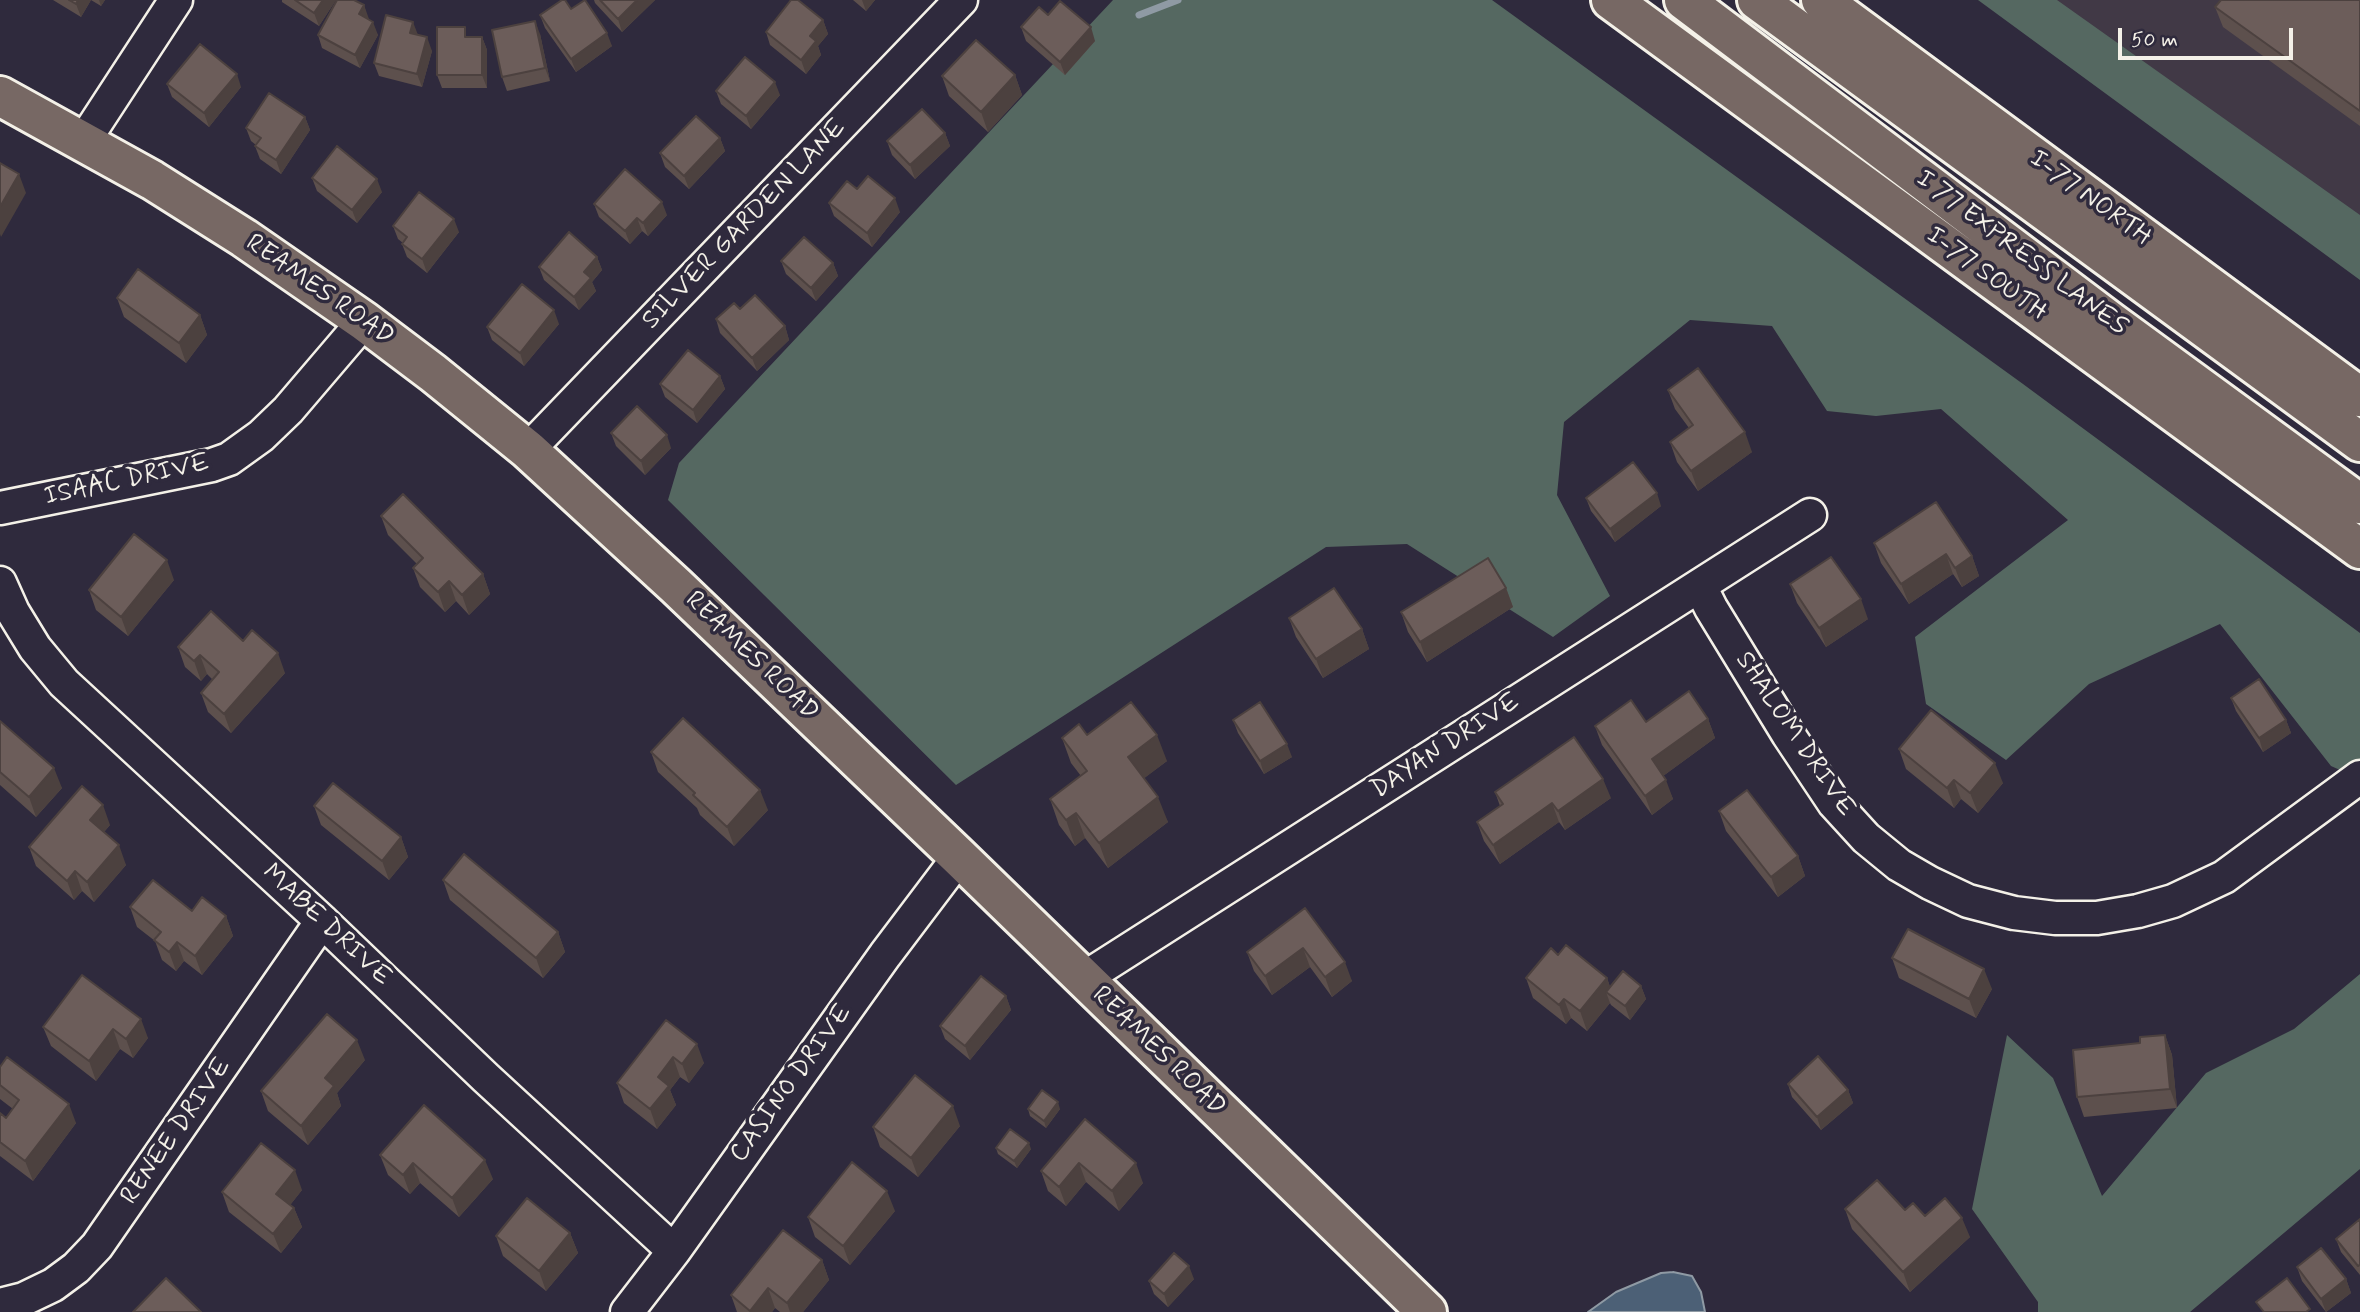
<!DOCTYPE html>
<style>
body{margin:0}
#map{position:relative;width:2360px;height:1312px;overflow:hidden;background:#2f2a3d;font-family:Mynerve,sans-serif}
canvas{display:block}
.scale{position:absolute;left:2118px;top:28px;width:175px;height:32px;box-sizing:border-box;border:4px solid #f4f1e8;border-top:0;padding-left:9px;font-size:21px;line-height:24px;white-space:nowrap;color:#f4f1e8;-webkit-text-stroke:5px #2f2a3d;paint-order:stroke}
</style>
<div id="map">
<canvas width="2360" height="1312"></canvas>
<div class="scale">50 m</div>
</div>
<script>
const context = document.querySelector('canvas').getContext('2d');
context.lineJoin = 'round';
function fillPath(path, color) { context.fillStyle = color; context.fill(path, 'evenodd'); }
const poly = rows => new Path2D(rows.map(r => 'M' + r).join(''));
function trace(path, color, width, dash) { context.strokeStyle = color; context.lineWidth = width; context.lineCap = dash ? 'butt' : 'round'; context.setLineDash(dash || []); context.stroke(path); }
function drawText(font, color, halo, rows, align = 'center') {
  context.font = font + ' Mynerve,sans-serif'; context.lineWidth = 7; context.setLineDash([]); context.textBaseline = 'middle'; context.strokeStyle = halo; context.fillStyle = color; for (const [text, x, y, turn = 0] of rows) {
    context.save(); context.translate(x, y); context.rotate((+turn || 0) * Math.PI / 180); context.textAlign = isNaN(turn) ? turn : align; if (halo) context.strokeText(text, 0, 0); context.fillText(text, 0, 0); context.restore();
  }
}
fillPath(poly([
 [2035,0,2360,0,2360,232]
]), '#413946');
fillPath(poly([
 [1113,0,1492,0,2023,384,2360,633,2360,779,2331,766,2220,624,2089,684,2006,760,1926,704,1915,637,2068,520,1941,409,1876,416,1827,411,1772,326,1690,320,1564,422,1557,495,1610,596,1553,637,1407,544,1326,547,956,785,668,500,679,463],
 [1978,0,2057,0,2360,215,2360,280],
 [2360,974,2360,1169,2190,1312,2038,1312,2038,1302,1972,1209,2007,1035,2053,1078,2102,1196,2206,1073,2294,1029]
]), '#556861');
const water = poly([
 [1673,1272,1692,1276,1701,1292,1705,1312,1588,1312,1616,1292,1661,1273,1673,1272]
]);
fillPath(water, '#4c6076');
trace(water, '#8f9aa4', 2);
trace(poly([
 [1139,15,1178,0]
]), '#8f9aa4', 7);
const minor = poly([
 [84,141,176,0],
 [528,450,961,0],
 [0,508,212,465,229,459,261,436,288,410,364,321],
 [0,583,13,612,35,648,64,683,322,921,486,1078,674,1251],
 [1700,586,1711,608,1788,734,1834,803,1866,838,1899,865,1930,883,1968,901,2014,913,2055,918,2097,918,2138,911,2173,901,2224,877,2360,777],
 [1083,979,1810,515],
 [0,1305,24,1299,53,1285,76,1268,97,1246,322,921],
 [627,1312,674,1251,885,955,959,857]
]);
const major = poly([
 [0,96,152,180,244,238,364,321,433,373,528,450,676,586,959,857,1427,1312]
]);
const highway = poly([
 [1611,0,2360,549],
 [1684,0,2111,322,2360,504],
 [1757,0,2360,442],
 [1821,0,2360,397]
]);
trace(minor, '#f4f1e8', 37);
trace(major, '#f4f1e8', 44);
trace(highway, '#f4f1e8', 44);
trace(minor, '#2f2a3d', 32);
trace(major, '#776864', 38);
trace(highway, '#776864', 38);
fillPath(poly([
 [53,0,105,0,101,6,91,0,81,17],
 [282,0,336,0,319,26,282,2],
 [594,0,655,0,622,32,595,3],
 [853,0,875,0,866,11],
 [2360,0,2360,126,2223,27,2215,7],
 [364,5,368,20,378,35,360,68,322,48,318,35],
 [571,9,612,46,576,72,545,28,540,15],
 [1048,15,1095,41,1065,75,1026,41,1021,27],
 [823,20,828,34,818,46,821,55,806,74,770,45,766,32],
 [540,34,550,81,507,91,502,77],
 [417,35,432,51,422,87,379,76,374,63],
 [468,37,482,37,487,50,487,88,442,88,437,75],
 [1015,75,1022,95,988,132,949,96,942,76],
 [167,84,241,87,209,127,172,97],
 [716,91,780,95,751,129,721,104],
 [305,117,310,130,281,174,260,159,255,146,256,145,251,141,246,128],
 [945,133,950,146,915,179,892,155,887,141],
 [720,138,725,151,689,189,665,167,660,153],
 [312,178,382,192,357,223,317,191],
 [857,189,900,212,872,247,834,216,829,203],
 [594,204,667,215,648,236,642,231,630,244,599,217],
 [393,226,459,232,427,273,407,257,402,244,403,243,398,239],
 [597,257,602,270,592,282,596,291,579,310,544,280,539,267],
 [781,261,833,263,838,276,816,301,786,274],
 [117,298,200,315,207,335,186,363,124,317],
 [740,309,785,326,789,340,757,371,720,333,716,319],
 [559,324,524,366,492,340,487,327],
 [720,376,725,389,697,423,665,397,660,384],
 [1668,390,1752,452,1698,491,1677,462,1670,442,1689,428,1675,409],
 [611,433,671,448,645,475,616,446],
 [1586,498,1661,506,1615,542,1591,511],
 [381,516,483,574,490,594,469,615,456,601,445,612,420,587,413,568,417,564,388,535],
 [1874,543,1972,556,1979,576,1962,587,1953,574,1909,604,1881,563],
 [174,580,128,636,96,610,89,590],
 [1790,584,1868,619,1826,647,1797,603],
 [1506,588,1513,607,1427,662,1408,632,1401,612],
 [1289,618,1362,629,1369,649,1323,678,1296,637],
 [243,641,285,673,231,733,208,712,201,693,213,680,207,674,201,681,185,667,178,647],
 [2231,698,2286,720,2291,733,2263,752,2236,711],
 [1708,719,1715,738,1663,776,1673,799,1652,815,1602,745,1595,726],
 [1233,720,1292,757,1264,774,1238,733],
 [0,721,62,788,36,817,0,785],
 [1087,735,1167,761,1144,778,1168,822,1108,868,1085,838,1075,846,1059,825,1050,799,1081,776,1071,763,1062,738],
 [1899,749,2003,783,1978,813,1961,799,1954,808,1906,769],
 [651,752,768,810,734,846,700,815,697,808,658,772],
 [1495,792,1611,798,1565,830,1559,822,1500,864,1484,841,1477,822,1500,806],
 [314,806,401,837,408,857,389,880,321,825],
 [1719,811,1798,856,1805,876,1778,897,1726,831],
 [110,825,104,832,126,865,94,902,82,891,74,900,36,866,29,847],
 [443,880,558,932,565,952,543,978,450,900],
 [130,907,192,911,226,916,233,936,202,975,184,961,176,971,162,960,155,941,137,927],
 [1305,908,1352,981,1332,997,1310,967,1272,995,1254,971,1247,952],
 [1558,955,1607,978,1610,987,1641,986,1646,999,1630,1020,1611,1005,1610,1003,1587,1031,1571,1018,1566,1024,1533,998,1526,978],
 [1892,958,1992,989,1976,1018,1899,978],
 [82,975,148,1038,133,1058,120,1049,96,1081,51,1046,43,1027],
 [1006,996,1011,1010,970,1060,945,1039,940,1026],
 [666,1020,704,1063,689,1083,680,1077,670,1090,676,1105,657,1129,624,1103,617,1083],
 [2165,1035,2172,1055,2177,1108,2084,1117,2077,1097,2140,1043],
 [365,1060,337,1093,341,1106,308,1145,268,1111,261,1091],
 [0,1067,76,1123,33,1181,0,1156,0,1113,6,1118,13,1109,0,1099],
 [1788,1084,1848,1090,1853,1103,1821,1130,1792,1097],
 [1028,1109,1060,1109,1046,1128,1030,1116],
 [1085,1119,1143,1183,1119,1211,1086,1182,1066,1206,1048,1191,1041,1171],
 [960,1126,918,1177,880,1147,873,1127],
 [996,1148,1031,1149,1017,1168,998,1154],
 [380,1155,493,1179,459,1217,420,1183,410,1194,388,1175],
 [302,1190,290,1205,294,1208,302,1227,281,1253,229,1212,222,1192],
 [1845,1209,1905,1210,1925,1216,1970,1237,1910,1292,1852,1229],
 [895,1211,850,1265,815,1237,808,1217],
 [2360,1219,2360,1275,2341,1252,2336,1239],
 [570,1233,578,1253,546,1291,503,1256,496,1236],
 [822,1260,829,1280,803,1312,780,1312,775,1308,772,1312,737,1312,731,1295],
 [2297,1267,2346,1279,2351,1293,2326,1312,2302,1281],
 [1194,1279,1168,1307,1154,1294,1149,1281]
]), '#5d504d');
fillPath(poly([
 [78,0,91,0,81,17,76,4],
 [99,0,105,0,101,6],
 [323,0,336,0,319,26,314,13],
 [637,0,655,0,622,32,618,19],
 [862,0,875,0,866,11],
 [364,5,369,19,364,27,359,14],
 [823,20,828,34,818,46,821,55,806,74,801,60,810,36],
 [535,21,540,34,550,81,545,68],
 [373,22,378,35,360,68,355,55],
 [413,22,418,35,410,33],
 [1091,27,1095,41,1065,75,1060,62],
 [607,33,612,46,576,72,571,59],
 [427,37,432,51,422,87,417,74],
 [482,37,487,50,487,88,482,75],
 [237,74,241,87,209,127,204,113],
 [1015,75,1022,95,988,132,981,112],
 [775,82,780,95,751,129,746,116],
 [305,117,310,130,281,174,276,160],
 [945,133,950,146,915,179,910,165],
 [720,138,725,151,689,189,684,176],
 [19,174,26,193,1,237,0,234,0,207],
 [377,179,382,192,357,223,352,210],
 [895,198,900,212,872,247,867,233],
 [662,202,667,215,648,236,643,223],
 [637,218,642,231,630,244,625,231],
 [454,219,459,232,427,273,422,259],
 [597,257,602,270,592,282,596,291,579,310,574,297,584,272],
 [833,263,838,276,816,301,811,288],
 [554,310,559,324,524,366,520,353],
 [200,315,207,335,186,363,179,343],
 [785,326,789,340,757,371,752,358],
 [720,376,725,389,697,423,693,410],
 [1745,432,1752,452,1698,491,1691,471],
 [667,435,671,448,645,475,641,461],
 [1657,493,1661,506,1615,542,1610,529],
 [1946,554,1953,574,1909,604,1901,584],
 [1972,556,1979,576,1962,587,1955,568],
 [167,560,174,580,128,636,121,617],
 [483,574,490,594,469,615,462,595],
 [449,581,456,601,445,612,438,592],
 [1506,588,1513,607,1427,662,1420,642],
 [1861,599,1868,619,1826,647,1819,628],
 [1362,629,1369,649,1323,678,1316,659],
 [278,653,285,673,231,733,224,714],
 [200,655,207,674,201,681,194,661],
 [1708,719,1715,738,1659,779,1652,759],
 [2286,720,2291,733,2263,752,2259,738],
 [1157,735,1167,761,1138,783,1128,757],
 [1287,744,1292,757,1264,774,1260,761],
 [1995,763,2003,783,1978,813,1970,793],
 [54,768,62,788,36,817,29,797],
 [1603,779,1611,798,1565,830,1558,811],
 [1666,780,1673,799,1652,815,1645,796],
 [1954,780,1961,799,1954,808,1947,788],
 [760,790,768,810,734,846,727,827],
 [1158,797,1168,822,1108,868,1099,843],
 [1552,803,1559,822,1500,864,1493,845],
 [103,805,110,825,97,840,90,820],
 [1076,813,1085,838,1075,846,1066,820],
 [401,837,408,857,389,880,382,861],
 [119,845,126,865,94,902,87,882],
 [1798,856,1805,876,1778,897,1771,877],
 [75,871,82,891,74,900,67,881],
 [226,916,233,936,202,975,195,956],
 [558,932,565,952,543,978,536,958],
 [177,942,184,961,176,971,169,952],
 [1303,948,1310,967,1272,995,1265,976],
 [1345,962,1352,981,1332,997,1325,977],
 [1984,969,1992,989,1976,1018,1969,999],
 [1607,978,1614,998,1606,992,1610,1003,1587,1031,1580,1011],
 [1641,986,1646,999,1630,1020,1625,1006],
 [1006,996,1011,1010,970,1060,965,1046],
 [1564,999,1571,1018,1566,1024,1559,1005],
 [141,1019,148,1038,133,1058,126,1039],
 [113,1029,120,1049,96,1081,89,1061],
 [2165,1035,2172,1055,2177,1108,2170,1089],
 [357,1040,365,1060,337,1093,341,1106,308,1145,301,1126,325,1078],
 [697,1044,704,1063,689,1083,682,1064],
 [673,1057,680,1077,670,1090,676,1105,657,1129,650,1109,658,1077],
 [1848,1090,1853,1103,1821,1130,1817,1117],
 [1058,1102,1060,1109,1046,1128,1044,1121],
 [69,1104,76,1123,33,1181,25,1161],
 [953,1106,960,1126,918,1177,911,1158],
 [1029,1143,1031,1149,1017,1168,1014,1161],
 [485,1160,493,1179,459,1217,452,1198],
 [413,1163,420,1183,410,1194,403,1175],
 [1079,1163,1086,1182,1066,1206,1059,1187],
 [1136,1163,1143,1183,1119,1211,1112,1191],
 [295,1170,302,1190,284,1213,276,1194],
 [887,1191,895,1211,850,1265,843,1246],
 [294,1208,302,1227,281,1253,273,1234],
 [1962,1218,1970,1237,1910,1292,1903,1272],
 [570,1233,578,1253,546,1291,539,1271],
 [822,1260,829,1280,803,1312,790,1312,787,1303],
 [1189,1266,1194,1279,1168,1307,1164,1294],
 [2346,1279,2351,1293,2326,1312,2321,1299],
 [768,1288,775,1308,772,1312,750,1312,750,1311]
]), '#4c413f');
const building = poly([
 [69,0,78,0,76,4,69,0],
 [295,0,323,0,314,13,295,0],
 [337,0,354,0,364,5,359,14,373,22,355,55,318,35,337,0],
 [562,0,565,0,571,9,585,0,607,33,571,59,540,15,562,0],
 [600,0,637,0,618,19,600,0],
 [791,0,798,0,823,20,810,36,816,41,801,60,766,32,791,0],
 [2221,0,2360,0,2360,111,2215,7,2221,0],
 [1060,1,1091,27,1060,62,1021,27,1039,7,1048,15,1060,1],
 [386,15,413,22,410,33,427,37,417,74,374,63,386,15],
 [535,21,545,68,502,77,492,30,535,21],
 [437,27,465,27,465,37,482,37,482,75,437,75,437,27],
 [976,40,1015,75,981,112,942,76,976,40],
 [200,44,237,74,204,113,167,84,200,44],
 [745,57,775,82,746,116,716,91,745,57],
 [269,93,305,117,276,160,255,146,261,138,246,128,269,93],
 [922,109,945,133,910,165,887,141,922,109],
 [696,116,720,138,684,176,660,153,696,116],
 [337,146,377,179,352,210,312,178,337,146],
 [0,163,19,174,0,207,0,163],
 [625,169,662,202,643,223,637,218,625,231,594,204,625,169],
 [868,176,895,198,867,233,829,203,847,181,857,189,868,176],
 [419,192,454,219,422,259,402,244,407,237,393,226,419,192],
 [569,232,597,257,584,272,591,278,574,297,539,267,569,232],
 [804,237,833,263,811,288,781,261,804,237],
 [138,269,200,315,179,343,117,298,138,269],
 [522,284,554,310,520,353,487,327,522,284],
 [755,295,785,326,752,358,716,319,734,303,740,309,755,295],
 [688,350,720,376,693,410,660,384,688,350],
 [1698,368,1745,432,1691,471,1670,442,1693,425,1668,390,1698,368],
 [637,406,667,435,641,461,611,433,637,406],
 [1633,462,1657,493,1610,529,1586,498,1633,462],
 [403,494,483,574,462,595,449,581,438,592,413,568,423,558,381,516,403,494],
 [1936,502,1972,556,1955,568,1946,554,1901,584,1874,543,1936,502],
 [134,534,167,560,121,617,89,590,134,534],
 [1831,557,1861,599,1819,628,1790,584,1831,557],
 [1488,558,1506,588,1420,642,1401,612,1488,558],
 [1334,588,1362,629,1316,659,1289,618,1334,588],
 [211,611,243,641,252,630,278,653,224,714,201,693,219,672,200,655,194,661,178,647,211,611],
 [2259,679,2286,720,2259,738,2231,698,2259,679],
 [1689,691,1708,719,1652,759,1666,780,1645,796,1595,726,1631,700,1646,722,1689,691],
 [1131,702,1157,735,1128,757,1158,797,1099,843,1076,813,1066,820,1050,799,1087,771,1062,738,1079,724,1087,735,1131,702],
 [1260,702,1287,744,1260,761,1233,720,1260,702],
 [1931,710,1995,763,1970,793,1954,780,1947,788,1899,749,1931,710],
 [683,718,760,790,727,827,693,795,695,793,651,752,683,718],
 [0,721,54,768,29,797,0,772,0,721],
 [1574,737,1603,779,1558,811,1552,803,1493,845,1477,822,1503,804,1495,792,1574,737],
 [333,783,401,837,382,861,314,806,333,783],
 [82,786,103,805,90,820,119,845,87,882,75,871,67,881,29,847,82,786],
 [1747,790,1798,856,1771,877,1719,811,1747,790],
 [464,854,558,932,536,958,443,880,464,854],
 [153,880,192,911,202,897,226,916,195,956,177,942,169,952,154,940,161,932,130,907,153,880],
 [1305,908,1345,962,1325,977,1303,948,1265,976,1247,952,1305,908],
 [1908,929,1984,969,1969,999,1892,958,1908,929],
 [1566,945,1607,978,1580,1011,1564,999,1559,1005,1526,978,1551,948,1558,955,1566,945],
 [1623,971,1641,986,1625,1006,1606,992,1623,971],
 [82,975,141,1019,126,1039,113,1029,89,1061,43,1027,82,975],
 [981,976,1006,996,965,1046,940,1026,981,976],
 [327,1014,357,1040,325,1078,334,1086,301,1126,261,1091,327,1014],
 [666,1020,697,1044,682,1064,673,1057,658,1077,669,1086,650,1109,617,1083,666,1020],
 [2165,1035,2170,1089,2077,1097,2073,1050,2140,1043,2140,1037,2165,1035],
 [1818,1056,1848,1090,1817,1117,1788,1084,1818,1056],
 [7,1057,69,1104,25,1161,0,1142,0,1113,6,1118,19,1100,0,1085,0,1067,7,1057],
 [915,1075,953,1106,911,1158,873,1127,915,1075],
 [1042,1090,1058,1102,1044,1121,1028,1109,1042,1090],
 [424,1105,485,1160,452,1198,413,1163,403,1175,380,1155,424,1105],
 [1085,1119,1136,1163,1112,1191,1079,1163,1059,1187,1041,1171,1085,1119],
 [1010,1129,1029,1143,1014,1161,996,1148,1010,1129],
 [261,1143,295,1170,276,1194,294,1208,273,1234,222,1192,261,1143],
 [852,1162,887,1191,843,1246,808,1217,852,1162],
 [1877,1180,1905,1210,1913,1203,1925,1216,1945,1198,1962,1218,1903,1272,1845,1209,1877,1180],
 [527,1198,570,1233,539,1271,496,1236,527,1198],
 [2360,1219,2360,1265,2358,1266,2336,1239,2360,1219],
 [783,1230,822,1260,787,1303,768,1288,750,1311,731,1295,783,1230],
 [2321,1248,2346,1279,2321,1299,2297,1267,2321,1248],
 [1174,1253,1189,1266,1164,1294,1149,1281,1174,1253],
 [166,1278,201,1312,133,1312,166,1278],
 [2287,1278,2310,1309,2306,1312,2264,1312,2256,1302,2287,1278]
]);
fillPath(building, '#6c5d5a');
trace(building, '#4c413f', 2);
drawText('26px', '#f4f1e8', '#2f2a3d', [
 ["I-77 NORTH",2090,199,36],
 ["SILVER GARDEN LANE",745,225,-46],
 ["I 77 EXPRESS LANES",2021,254,37],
 ["I-77 SOUTH",1986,275,36],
 ["REAMES ROAD",319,291,35],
 ["ISAAC DRIVE",127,481,-12],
 ["REAMES ROAD",751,657,44],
 ["SHALOM DRIVE",1794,735,56],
 ["DAYAN DRIVE",1446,747,-33],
 ["MABE DRIVE",326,926,43],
 ["REAMES ROAD",1158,1052,44],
 ["CASINO DRIVE",792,1084,-54],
 ["RENEE DRIVE",177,1132,-55]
]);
</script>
